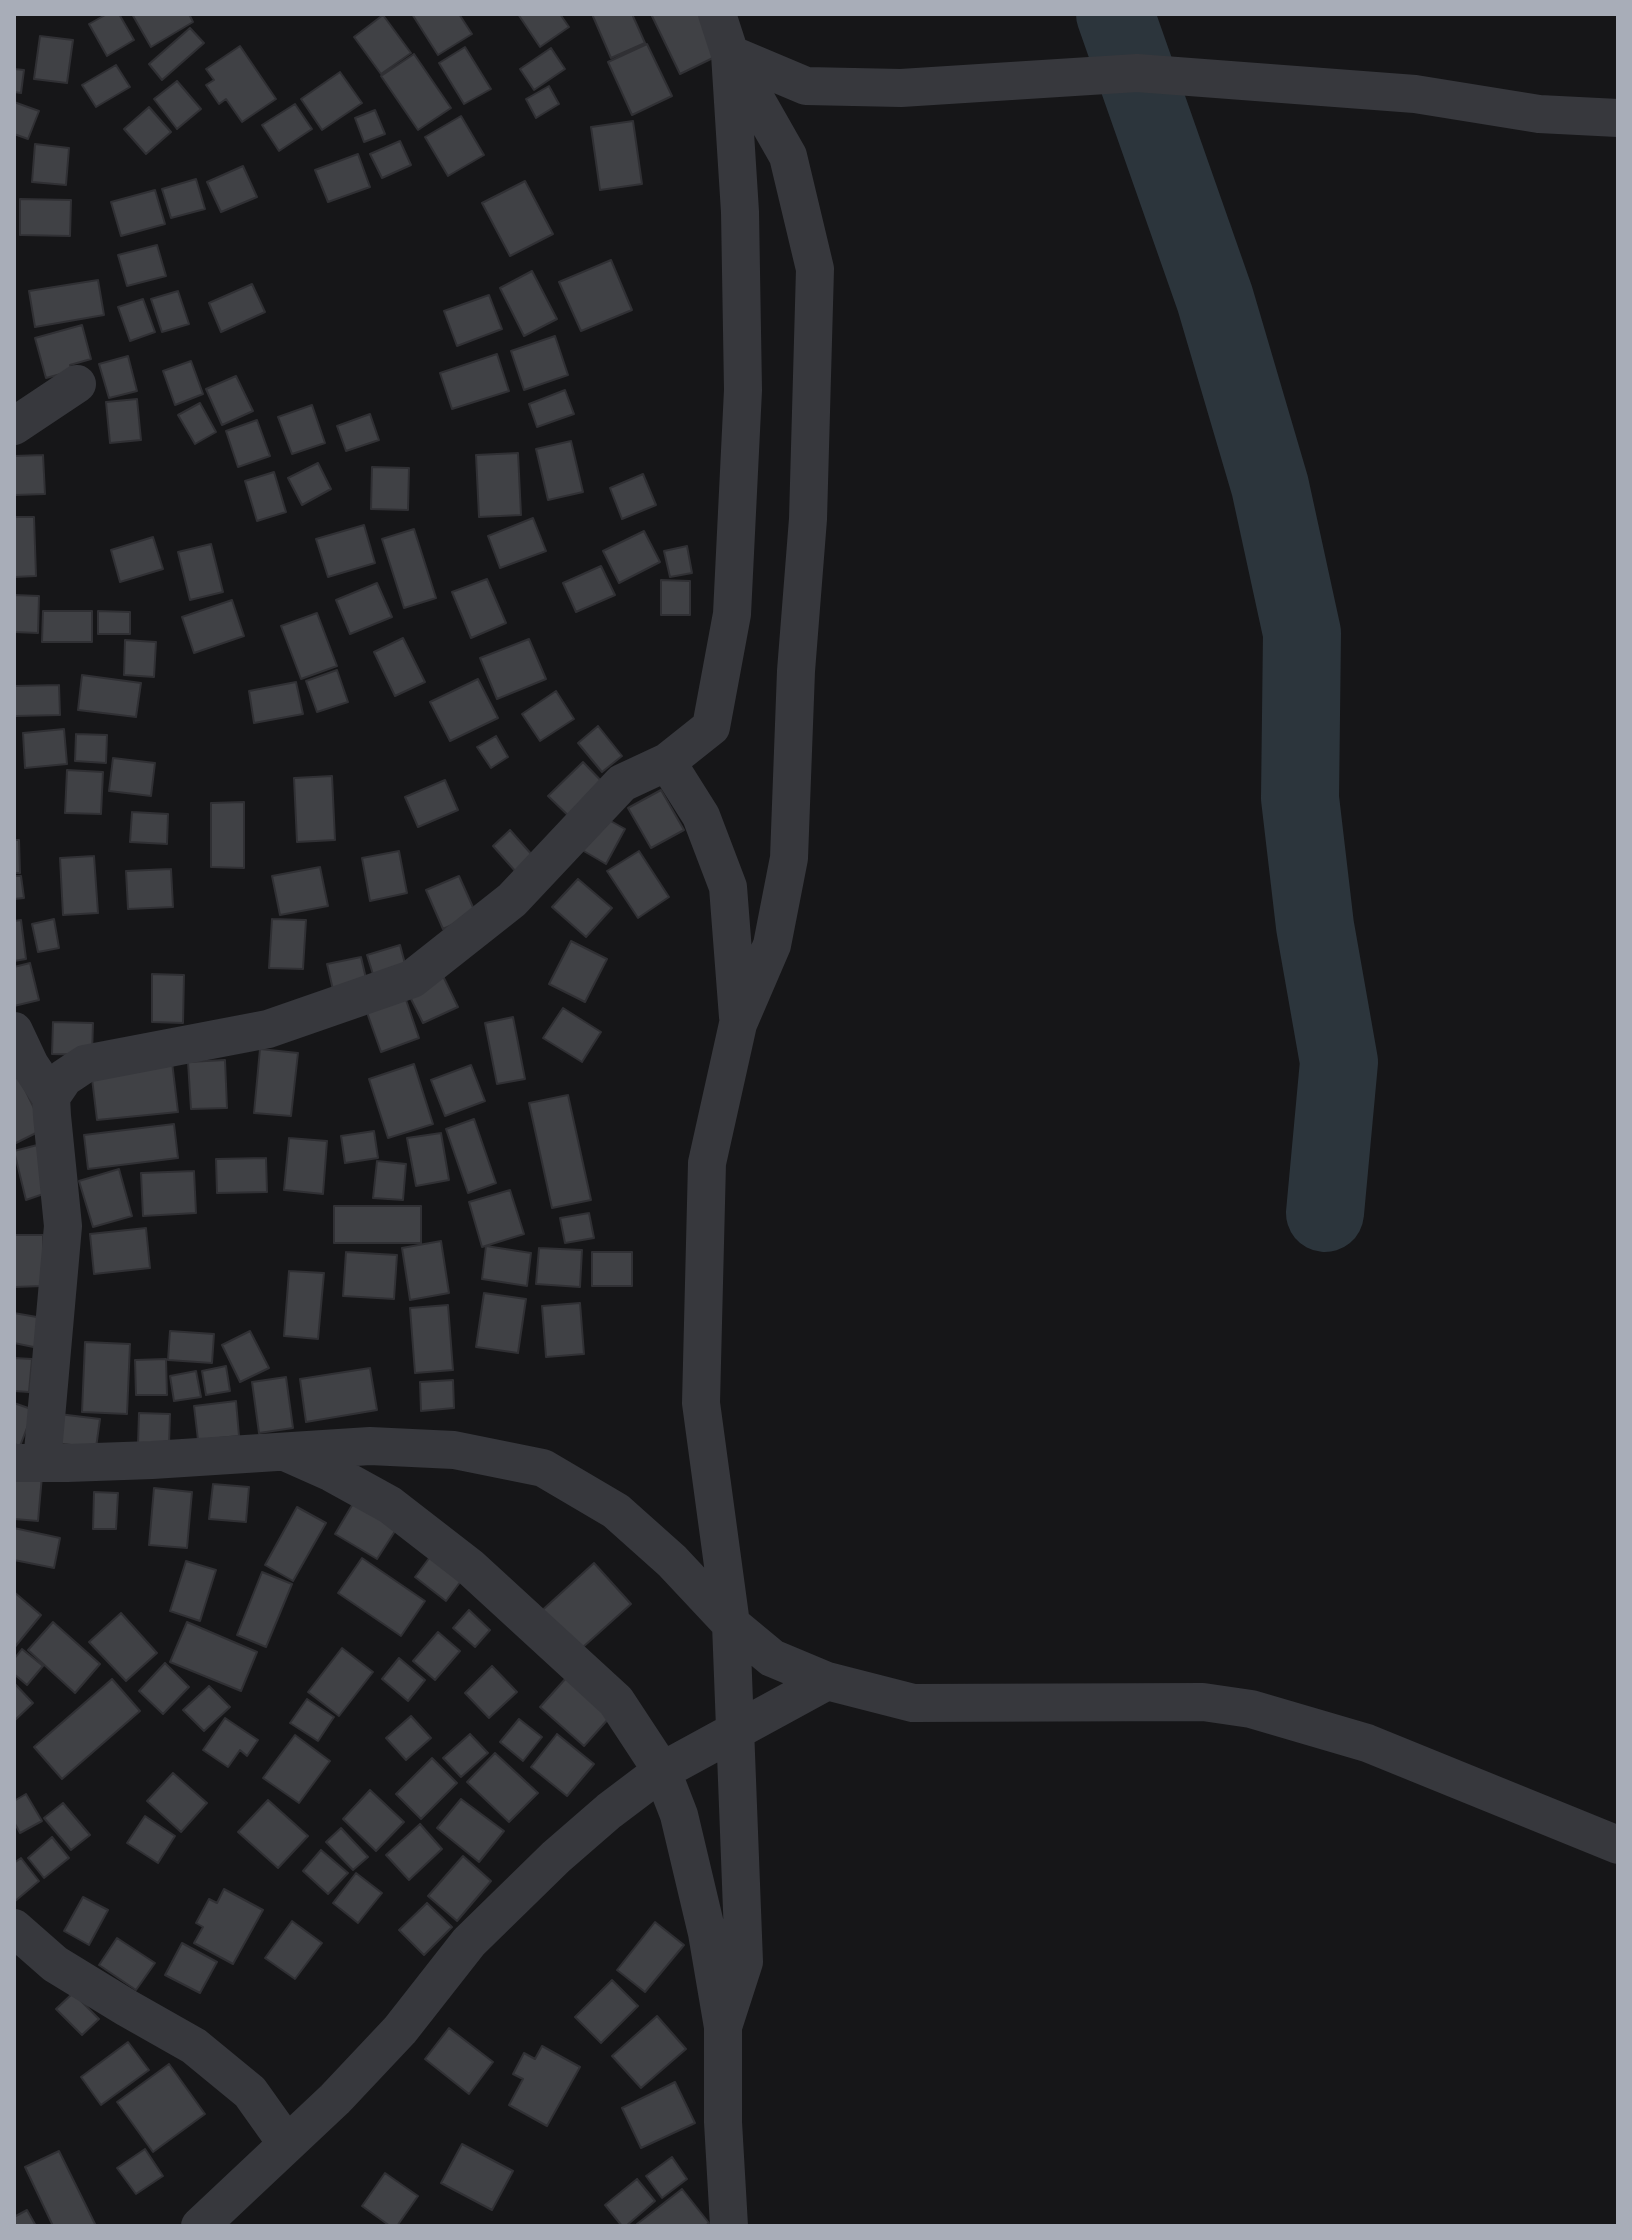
<!DOCTYPE html>
<style>
body{margin:0}
#map{position:relative;width:1632px;height:2240px;overflow:hidden;background:#161618;font-family:Cabin,sans-serif}
canvas{display:block}
.frame{position:absolute;inset:0;border:16px solid #a8adb8;pointer-events:none}
</style>
<div id="map">
<canvas width="1632" height="2240"></canvas>
<div class="frame"></div>
</div>
<script>
const context = document.querySelector('canvas').getContext('2d');
context.lineJoin = 'round';
const poly = rows => new Path2D(rows.map(r => 'M' + r).join(''));
function trace(path, color, width, dash) { context.strokeStyle = color; context.lineWidth = width; context.lineCap = dash ? 'butt' : 'round'; context.setLineDash(dash || []); context.stroke(path); }
function fillPath(path, color) { context.fillStyle = color; context.fill(path, 'evenodd'); }
trace(poly([
 [1115,14,1215,299,1270,486,1302,633,1300,798,1315,926,1339,1062,1325,1213]
]), '#2c353c', 78);
const building = poly([
 [107,14,119,14,134,40,107,56,89,24,107,14],
 [132,14,189,14,193,22,151,47,132,14],
 [412,14,459,14,472,34,438,55,412,14],
 [518,14,560,14,569,27,540,47,518,14],
 [592,14,632,14,645,43,611,58,592,14],
 [651,14,699,14,719,55,680,74,651,14],
 [383,15,411,53,381,74,354,37,383,15],
 [190,28,204,43,162,80,149,64,190,28],
 [40,36,73,40,67,83,34,79,40,36],
 [647,44,672,96,632,115,608,62,647,44],
 [240,46,276,99,242,122,226,99,219,104,206,85,214,80,206,69,240,46],
 [465,47,491,89,464,104,439,63,465,47],
 [551,48,565,69,534,90,520,69,551,48],
 [414,54,451,108,418,130,381,76,414,54],
 [116,65,130,87,96,107,82,85,116,65],
 [14,69,24,70,21,93,14,92,14,69],
 [340,72,362,103,322,130,301,99,340,72],
 [177,81,201,109,177,129,154,99,177,81],
 [549,86,559,104,536,118,526,99,549,86],
 [14,102,39,111,28,139,14,134,14,102],
 [295,104,312,129,279,151,262,125,295,104],
 [149,107,171,132,146,154,124,129,149,107],
 [375,110,385,134,364,142,355,118,375,110],
 [461,116,484,155,448,176,425,137,461,116],
 [633,121,642,184,600,190,591,127,633,121],
 [400,141,411,165,382,178,370,154,400,141],
 [35,144,69,148,66,185,32,182,35,144],
 [358,154,370,187,328,202,315,170,358,154],
 [243,166,257,197,221,212,207,182,243,166],
 [196,179,205,209,171,218,162,189,196,179],
 [525,181,553,234,510,256,482,203,525,181],
 [155,190,165,224,121,236,111,202,155,190],
 [20,199,71,200,70,236,20,235,20,199],
 [157,245,166,276,127,286,118,255,157,245],
 [611,260,632,310,581,331,559,282,611,260],
 [532,271,557,319,524,336,500,288,532,271],
 [98,280,104,315,35,327,29,291,98,280],
 [252,284,265,312,221,332,209,303,252,284],
 [178,291,189,324,162,332,151,299,178,291],
 [489,295,502,329,457,346,444,311,489,295],
 [143,299,155,332,130,341,118,307,143,299],
 [82,325,91,359,70,365,72,371,46,378,35,338,82,325],
 [555,336,568,375,524,390,511,351,555,336],
 [497,354,509,391,452,409,440,373,497,354],
 [128,356,137,391,109,398,99,364,128,356],
 [191,361,203,394,175,405,163,371,191,361],
 [236,376,253,411,222,425,206,389,236,376],
 [565,390,574,414,537,427,529,404,565,390],
 [137,399,141,440,110,443,106,402,137,399],
 [200,403,216,432,195,444,178,415,200,403],
 [312,405,325,443,292,454,278,417,312,405],
 [370,414,379,440,346,451,337,426,370,414],
 [257,420,270,456,238,467,226,431,257,420],
 [571,441,583,492,548,500,536,449,571,441],
 [518,453,521,515,479,517,476,455,518,453],
 [43,455,45,494,15,495,14,456,43,455],
 [318,463,331,489,302,505,288,478,318,463],
 [372,467,409,468,408,510,371,509,372,467],
 [274,472,286,512,257,521,245,481,274,472],
 [643,474,656,505,622,519,610,488,643,474],
 [14,517,34,517,36,576,14,577,14,517],
 [533,518,546,551,500,568,488,536,533,518],
 [364,525,375,563,328,577,316,539,364,525],
 [414,529,436,598,404,608,382,539,414,529],
 [644,531,660,562,619,583,603,551,644,531],
 [153,537,163,569,120,582,111,550,153,537],
 [211,544,223,592,190,600,178,552,211,544],
 [687,546,692,573,670,577,664,551,687,546],
 [601,566,615,595,576,612,563,583,601,566],
 [487,579,506,623,471,638,452,592,487,579],
 [661,580,690,581,690,615,661,615,661,580],
 [377,583,392,617,350,634,336,600,377,583],
 [14,595,39,596,38,633,14,632,14,595],
 [232,600,244,636,194,653,182,617,232,600],
 [43,611,92,611,92,642,42,642,43,611],
 [98,611,130,612,130,634,98,634,98,611],
 [317,613,337,666,301,679,281,626,317,613],
 [403,638,425,682,395,696,374,652,403,638],
 [529,639,546,679,497,699,480,658,529,639],
 [125,640,156,642,154,677,124,675,125,640],
 [337,670,348,702,317,712,306,681,337,670],
 [82,675,141,683,136,717,78,710,82,675],
 [478,679,498,718,450,741,430,702,478,679],
 [296,682,303,714,254,723,249,691,296,682],
 [59,685,60,715,15,716,14,686,59,685],
 [556,691,574,719,540,741,522,714,556,691],
 [598,726,622,756,602,772,578,743,598,726],
 [64,729,67,764,25,768,23,733,64,729],
 [76,734,107,735,106,763,75,761,76,734],
 [496,736,508,757,491,768,477,747,496,736],
 [113,758,155,763,151,796,109,791,113,758],
 [583,762,609,789,576,823,548,796,583,762],
 [67,770,103,772,101,814,65,813,67,770],
 [332,776,335,840,297,842,294,778,332,776],
 [445,780,458,810,418,827,405,797,445,780],
 [661,790,684,830,651,848,628,808,661,790],
 [244,802,244,868,211,867,211,803,244,802],
 [132,812,168,814,167,844,130,842,132,812],
 [600,815,625,829,606,864,582,850,600,815],
 [510,830,533,856,516,872,493,846,510,830],
 [14,840,19,840,20,873,14,873,14,840],
 [399,851,407,893,370,901,362,858,399,851],
 [639,851,669,897,638,918,607,871,639,851],
 [94,856,98,913,63,915,60,858,94,856],
 [320,867,328,906,280,915,272,876,320,867],
 [171,869,173,907,128,909,126,871,171,869],
 [14,876,21,876,24,898,14,899,14,876],
 [459,876,476,914,443,929,426,890,459,876],
 [578,879,612,908,586,937,552,907,578,879],
 [54,919,59,948,38,952,32,924,54,919],
 [272,919,306,920,303,969,269,968,272,919],
 [21,920,26,959,14,961,14,921,21,920],
 [571,941,607,959,585,1002,549,984,571,941],
 [400,945,408,975,376,984,367,955,400,945],
 [361,957,368,987,334,994,327,964,361,957],
 [30,963,39,1000,14,1006,14,967,30,963],
 [152,974,184,975,183,1023,152,1022,152,974],
 [443,976,458,1007,423,1023,408,993,443,976],
 [403,991,419,1038,381,1052,364,1004,403,991],
 [563,1008,601,1032,582,1062,543,1038,563,1008],
 [513,1017,525,1079,497,1084,485,1023,513,1017],
 [53,1022,93,1023,92,1055,52,1054,53,1022],
 [260,1049,298,1053,291,1116,254,1113,260,1049],
 [225,1060,227,1108,191,1109,188,1062,225,1060],
 [172,1062,178,1112,97,1120,91,1070,172,1062],
 [414,1064,433,1124,388,1138,369,1079,414,1064],
 [471,1065,485,1101,445,1116,431,1080,471,1065],
 [19,1077,44,1129,14,1144,14,1079,19,1077],
 [568,1095,591,1200,552,1208,529,1103,568,1095],
 [474,1119,496,1183,468,1193,446,1129,474,1119],
 [174,1124,178,1158,88,1169,84,1135,174,1124],
 [374,1131,378,1158,345,1163,341,1136,374,1131],
 [441,1133,449,1180,416,1186,407,1138,441,1133],
 [289,1138,327,1141,323,1194,284,1190,289,1138],
 [49,1142,52,1191,26,1200,14,1151,49,1142],
 [266,1158,267,1192,217,1193,216,1159,266,1158],
 [377,1161,406,1164,403,1200,373,1198,377,1161],
 [119,1169,132,1216,93,1227,79,1181,119,1169],
 [194,1171,196,1213,143,1216,141,1173,194,1171],
 [510,1190,524,1234,482,1247,469,1202,510,1190],
 [334,1206,421,1206,421,1243,334,1243,334,1206],
 [589,1213,594,1238,565,1243,560,1218,589,1213],
 [146,1228,150,1268,94,1274,90,1234,146,1228],
 [14,1235,43,1235,43,1286,14,1287,14,1235],
 [441,1241,449,1293,410,1300,402,1248,441,1241],
 [486,1246,531,1253,527,1286,482,1279,486,1246],
 [539,1248,582,1250,580,1287,536,1284,539,1248],
 [346,1252,397,1255,394,1299,343,1296,346,1252],
 [592,1252,632,1252,632,1286,592,1286,592,1252],
 [289,1271,324,1273,318,1339,284,1336,289,1271],
 [484,1293,526,1299,518,1353,476,1347,484,1293],
 [580,1303,584,1354,546,1357,542,1306,580,1303],
 [448,1305,453,1370,415,1373,410,1308,448,1305],
 [14,1313,54,1320,48,1350,14,1343,14,1313],
 [170,1331,214,1334,212,1363,168,1360,170,1331],
 [250,1331,269,1368,240,1382,222,1345,250,1331],
 [85,1342,130,1344,127,1414,82,1412,85,1342],
 [14,1358,32,1359,29,1392,14,1391,14,1358],
 [166,1359,167,1395,136,1395,135,1360,166,1359],
 [226,1366,230,1391,206,1395,202,1371,226,1366],
 [370,1368,377,1410,306,1422,300,1379,370,1368],
 [196,1371,201,1397,174,1401,170,1376,196,1371],
 [286,1377,293,1428,259,1433,252,1382,286,1377],
 [453,1380,454,1408,421,1411,420,1382,453,1380],
 [236,1401,239,1436,198,1440,194,1406,236,1401],
 [14,1403,34,1410,20,1446,14,1444,14,1403],
 [139,1413,170,1414,169,1445,138,1444,139,1413],
 [59,1414,100,1419,96,1448,55,1443,59,1414],
 [14,1473,42,1476,38,1521,14,1519,14,1473],
 [213,1484,249,1487,246,1522,209,1519,213,1484],
 [154,1488,192,1492,187,1548,149,1545,154,1488],
 [94,1492,118,1493,116,1529,93,1529,94,1492],
 [354,1502,397,1528,377,1559,335,1534,354,1502],
 [297,1507,326,1523,293,1581,265,1565,297,1507],
 [14,1528,60,1538,54,1568,14,1560,14,1528],
 [433,1553,464,1577,446,1601,415,1577,433,1553],
 [362,1558,425,1601,401,1636,338,1593,362,1558],
 [186,1561,216,1570,200,1621,170,1611,186,1561],
 [594,1563,631,1604,573,1656,537,1615,594,1563],
 [262,1572,292,1584,266,1647,237,1635,262,1572],
 [14,1592,41,1615,14,1648,14,1592],
 [469,1610,490,1630,475,1647,453,1628,469,1610],
 [121,1613,157,1653,126,1681,89,1642,121,1613],
 [53,1622,100,1664,75,1693,28,1650,53,1622],
 [187,1622,257,1652,241,1691,170,1662,187,1622],
 [438,1632,460,1651,435,1680,413,1661,438,1632],
 [342,1648,373,1672,339,1716,308,1692,342,1648],
 [22,1649,43,1666,27,1685,14,1674,14,1659,22,1649],
 [399,1658,425,1680,408,1701,382,1679,399,1658],
 [165,1663,189,1687,163,1714,139,1691,165,1663],
 [492,1666,517,1692,489,1718,465,1693,492,1666],
 [567,1677,610,1717,584,1746,540,1707,567,1677],
 [112,1679,140,1711,62,1779,34,1747,112,1679],
 [14,1683,33,1703,14,1721,14,1683],
 [209,1686,230,1707,204,1731,183,1710,209,1686],
 [307,1699,334,1717,318,1741,290,1723,307,1699],
 [411,1716,431,1738,406,1760,386,1738,411,1716],
 [225,1718,258,1740,247,1756,240,1750,228,1767,203,1750,225,1718],
 [519,1719,542,1737,523,1761,500,1742,519,1719],
 [470,1734,488,1753,461,1777,443,1758,470,1734],
 [557,1734,594,1764,567,1796,531,1767,557,1734],
 [295,1735,330,1761,299,1803,263,1778,295,1735],
 [495,1753,538,1793,509,1822,467,1782,495,1753],
 [432,1758,457,1783,421,1819,396,1794,432,1758],
 [173,1773,207,1803,181,1832,147,1801,173,1773],
 [370,1790,404,1822,376,1851,343,1819,370,1790],
 [26,1794,42,1821,20,1833,14,1822,14,1801,26,1794],
 [461,1799,504,1831,479,1862,437,1828,461,1799],
 [268,1800,308,1836,278,1868,238,1832,268,1800],
 [63,1803,90,1835,71,1850,44,1818,63,1803],
 [145,1816,175,1836,158,1863,127,1843,145,1816],
 [420,1824,442,1849,409,1880,386,1855,420,1824],
 [341,1828,368,1857,353,1870,326,1842,341,1828],
 [52,1837,69,1858,44,1878,28,1858,52,1837],
 [321,1850,348,1873,328,1894,303,1871,321,1850],
 [463,1856,491,1881,457,1921,428,1896,463,1856],
 [21,1858,39,1881,14,1902,14,1863,21,1858],
 [356,1873,382,1893,358,1923,333,1903,356,1873],
 [224,1889,263,1910,233,1964,194,1943,203,1927,196,1923,209,1899,217,1903,224,1889],
 [83,1897,108,1910,89,1945,64,1931,83,1897],
 [427,1903,452,1927,424,1955,399,1930,427,1903],
 [292,1921,322,1943,295,1979,265,1958,292,1921],
 [655,1922,684,1945,645,1992,617,1970,655,1922],
 [117,1938,155,1963,136,1990,99,1965,117,1938],
 [182,1943,217,1962,200,1993,165,1975,182,1943],
 [612,1980,638,2006,601,2043,575,2017,612,1980],
 [73,1993,99,2019,82,2035,56,2009,73,1993],
 [657,2016,686,2049,641,2088,612,2056,657,2016],
 [449,2028,493,2062,469,2094,425,2059,449,2028],
 [128,2042,149,2070,101,2105,81,2077,128,2042],
 [542,2046,580,2067,547,2126,509,2105,523,2079,513,2074,524,2053,535,2059,542,2046],
 [169,2064,205,2114,153,2152,117,2102,169,2064],
 [675,2082,695,2123,641,2148,622,2108,675,2082],
 [462,2144,513,2171,492,2210,441,2183,462,2144],
 [145,2149,163,2176,136,2194,117,2168,145,2149],
 [59,2151,96,2226,53,2226,25,2167,59,2151],
 [672,2157,687,2179,662,2198,646,2176,672,2157],
 [385,2173,418,2196,397,2226,390,2226,362,2206,385,2173],
 [637,2179,655,2201,626,2226,622,2226,605,2205,637,2179],
 [682,2189,709,2223,705,2226,639,2226,637,2224,682,2189],
 [27,2210,36,2226,14,2226,14,2217,27,2210]
]);
fillPath(building, '#404145');
trace(building, '#303034', 2);
trace(poly([
 [717,14,730,54,788,156,815,269,808,519,796,671,789,858,772,945,738,1024,707,1163,701,1403,731,1624,744,1962,723,2027],
 [14,426,77,384],
 [667,762,701,816,728,887,738,1017],
 [14,1031,30,1065,51,1097],
 [287,1453,332,1473,390,1505,470,1567,616,1701,662,1771,679,1815,707,1933,723,2027,723,2122,729,2226],
 [14,1463,67,1463,152,1460,370,1446,454,1450,543,1468,616,1511,672,1561,731,1624,772,1658,827,1681,913,1703,1203,1702,1251,1709,1367,1743,1618,1845],
 [42,1463,63,1226,52,1116,51,1097,64,1078,85,1064,268,1029,412,979,512,900,622,783,667,762,711,727,732,614,743,390,740,212,730,54,806,86,901,88,1137,73,1415,94,1539,114,1618,118],
 [14,1928,55,1964,127,2008,194,2046,250,2092,287,2144],
 [200,2226,335,2099,400,2030,469,1942,556,1857,609,1811,662,1771,827,1681]
]), '#37383d', 38);
</script>
